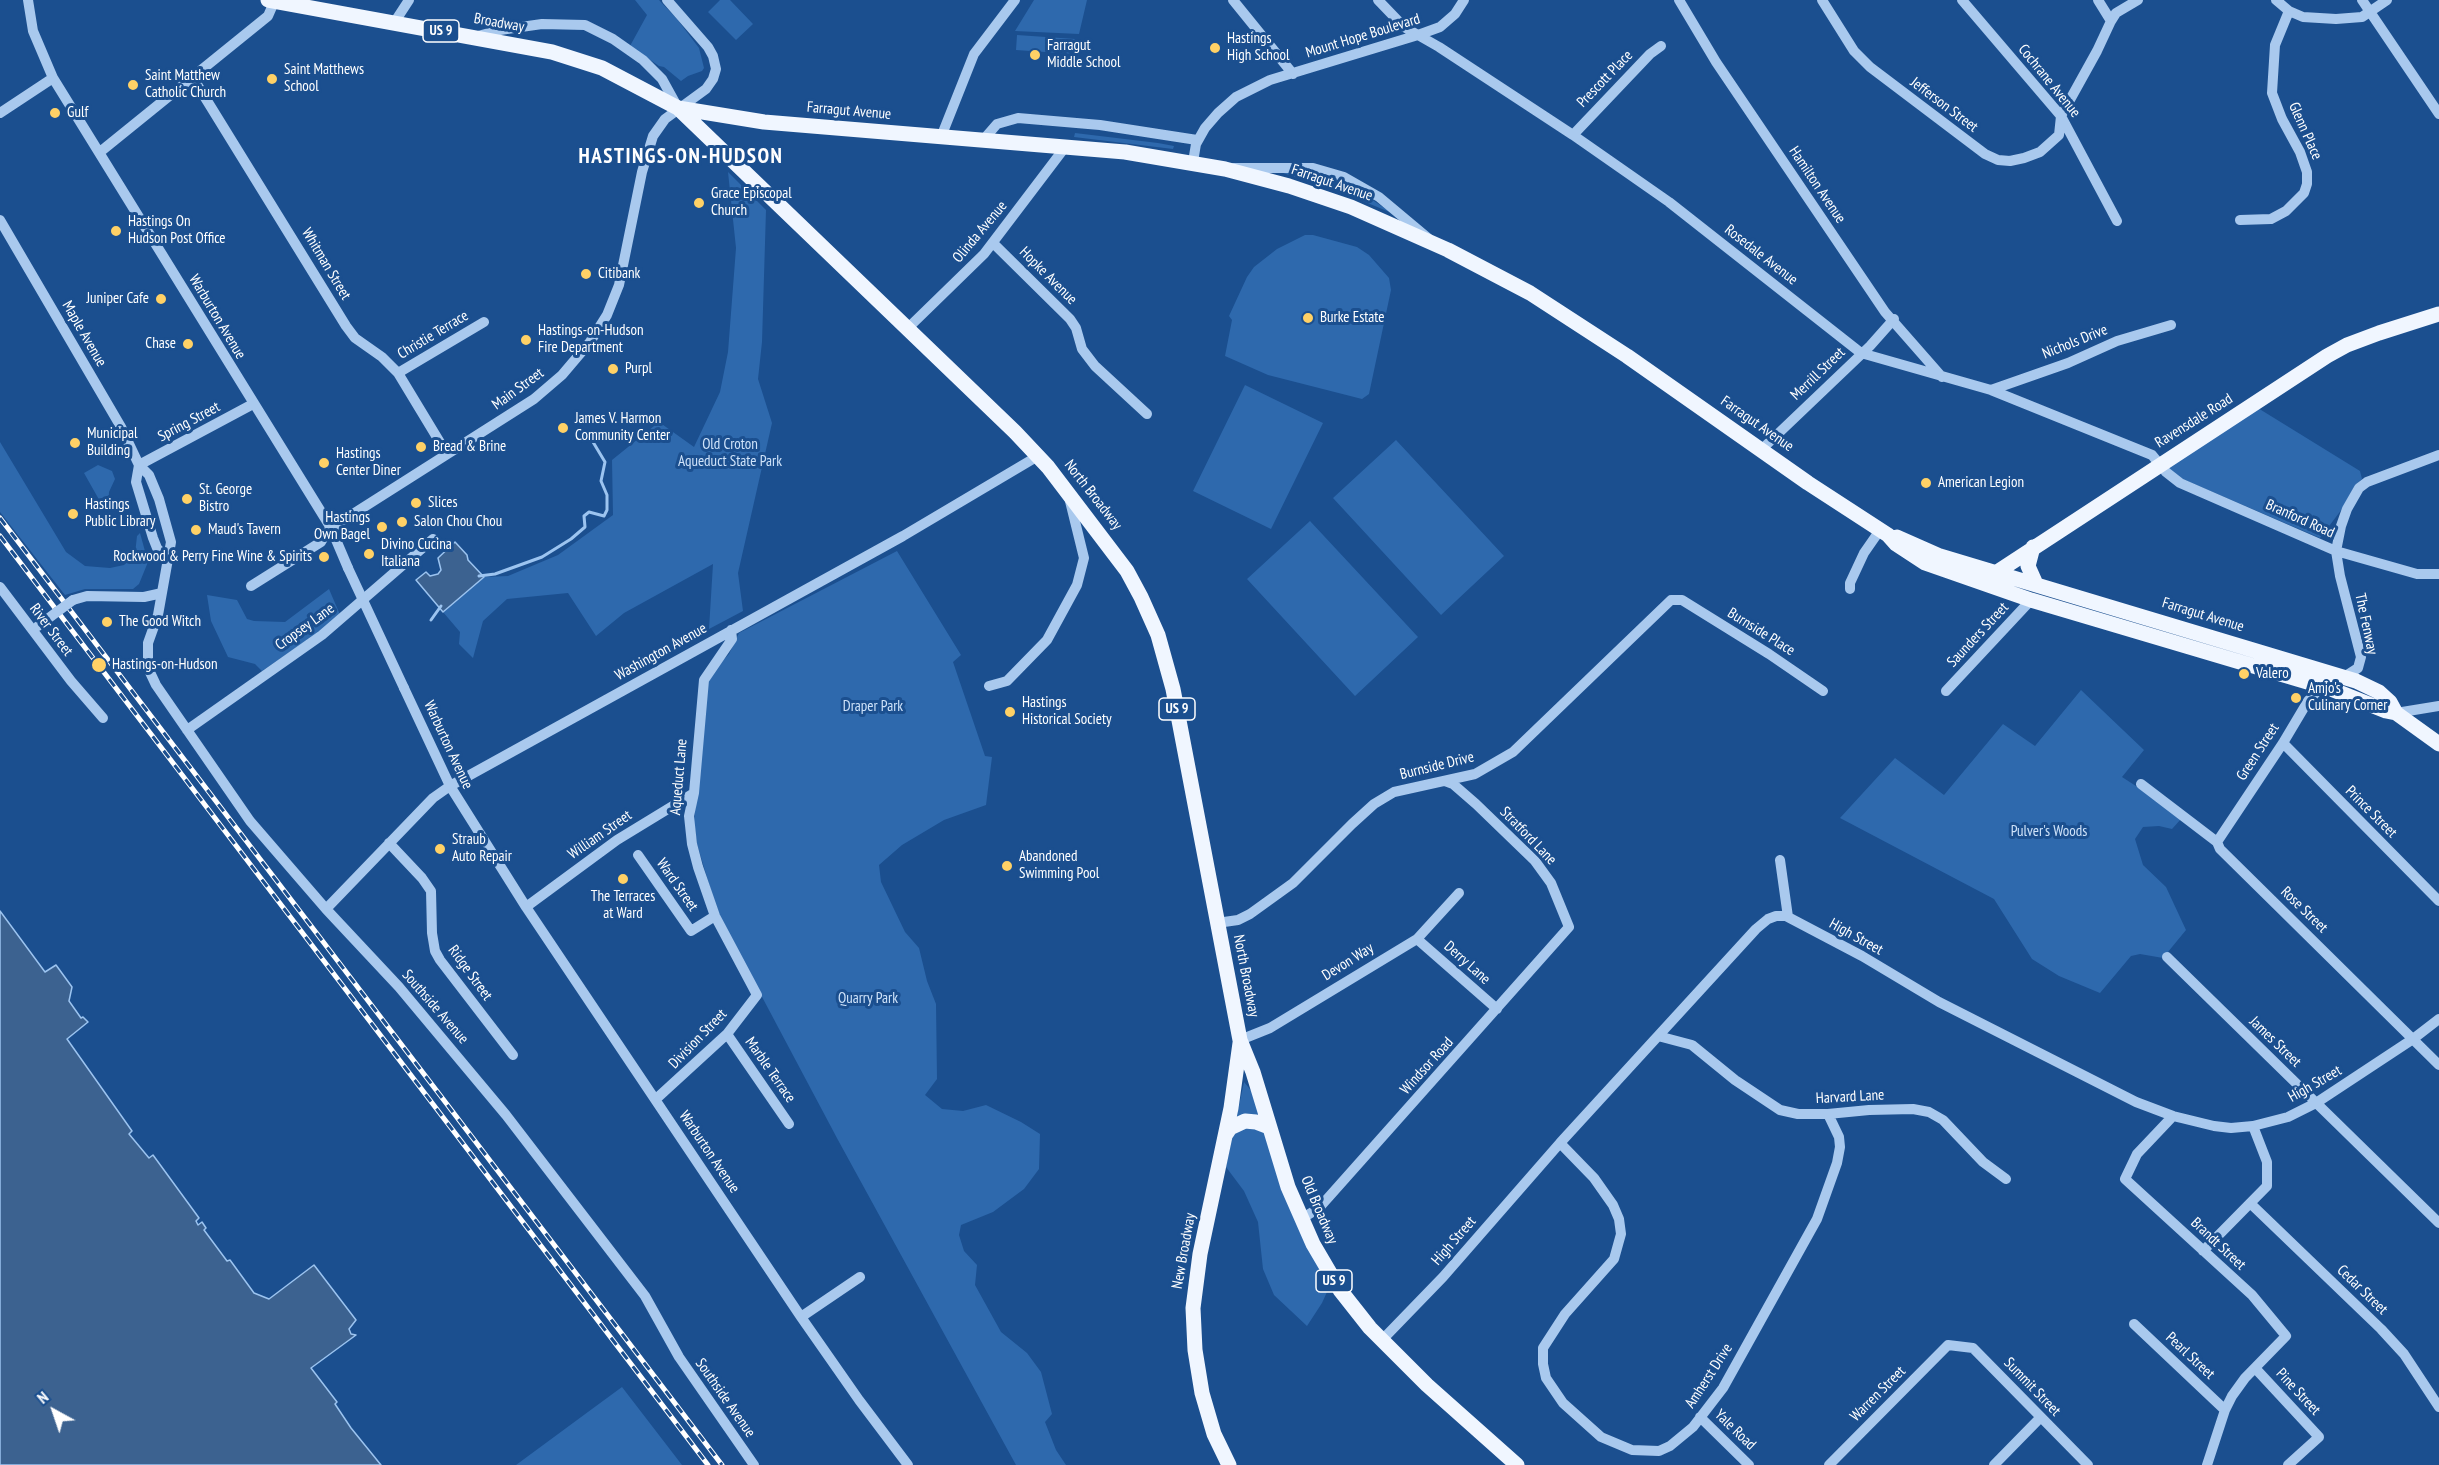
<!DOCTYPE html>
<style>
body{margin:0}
#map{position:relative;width:2439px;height:1465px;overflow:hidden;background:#1b4f8f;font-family:"PT Sans Narrow",sans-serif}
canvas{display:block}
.north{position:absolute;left:24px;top:1381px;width:60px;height:60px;-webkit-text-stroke:4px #1b4f8f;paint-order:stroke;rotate:320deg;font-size:16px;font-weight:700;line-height:24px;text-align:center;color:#fff}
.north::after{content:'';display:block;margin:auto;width:21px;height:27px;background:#fff;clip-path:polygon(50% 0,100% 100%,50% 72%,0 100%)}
</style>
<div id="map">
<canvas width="2439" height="1465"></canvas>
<div class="north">N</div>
</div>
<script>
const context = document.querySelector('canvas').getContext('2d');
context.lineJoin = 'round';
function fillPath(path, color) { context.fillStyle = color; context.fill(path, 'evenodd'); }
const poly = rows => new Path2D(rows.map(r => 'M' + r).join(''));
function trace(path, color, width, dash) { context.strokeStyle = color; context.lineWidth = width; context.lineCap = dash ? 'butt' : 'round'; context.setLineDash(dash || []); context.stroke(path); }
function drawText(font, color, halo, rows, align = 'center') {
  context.font = font + ' "PT Sans Narrow",sans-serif'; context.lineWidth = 6; context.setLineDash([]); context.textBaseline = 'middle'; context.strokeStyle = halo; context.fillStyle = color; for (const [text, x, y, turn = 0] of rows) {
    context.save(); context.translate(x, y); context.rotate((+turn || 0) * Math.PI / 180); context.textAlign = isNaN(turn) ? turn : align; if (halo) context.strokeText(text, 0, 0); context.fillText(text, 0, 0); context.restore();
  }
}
fillPath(poly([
 [635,0,659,0,677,19,699,48,704,68,702,71,688,76,681,81,664,67,659,66,630,46,647,15],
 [720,0,730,0,753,24,736,40,708,12],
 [1034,0,1087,0,1079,34,1015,31],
 [1017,35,1075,39,1074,54,1016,50],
 [1075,133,1158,143,1174,146,1173,149,1074,137],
 [1277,171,1316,174,1344,181,1392,213,1343,193],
 [728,172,766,210,762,342,758,379,772,423,738,573,743,611,709,629,713,564,624,613,596,636,568,593,507,599,483,621,473,658,459,644,460,632,443,612,484,577,508,576,558,555,613,515,612,460,659,422,694,447,720,392,728,352,736,248],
 [1305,235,1313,235,1357,247,1369,255,1389,278,1391,290,1369,394,1362,399,1268,375,1225,356,1232,320,1229,316,1247,277,1254,267,1277,249],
 [1245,385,1323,423,1271,529,1193,491],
 [2253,405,2360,471,2362,479,2355,485,2342,509,2320,538,2166,472,2159,465],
 [1396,440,1504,556,1441,615,1333,498],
 [0,442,66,552,85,566,110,568,124,565,135,554,137,536,140,533,148,562,139,584,133,589,85,589,65,595,0,512],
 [98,465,112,471,115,479,109,492,108,511,106,512,84,473],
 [1310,521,1418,637,1355,696,1247,579],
 [897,551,961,655,953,662,985,756,992,757,986,805,944,820,902,845,879,865,881,882,905,932,919,948,927,981,936,1004,937,1079,925,1095,942,1109,963,1111,986,1105,1021,1122,1040,1134,1039,1169,1024,1189,993,1212,961,1225,959,1235,964,1251,977,1265,975,1285,1001,1332,1027,1353,1041,1372,1052,1414,1045,1422,1056,1450,1066,1465,1016,1465,838,1140,718,914,697,844,694,822,706,683,712,672,729,654,739,633],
 [329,589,341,617,262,671,255,664,228,657,211,621,207,595,237,600,247,619,254,621,285,622],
 [2081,690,2144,750,2122,777,2156,799,2181,819,2172,829,2159,826,2143,827,2135,839,2143,865,2166,887,2186,930,2163,958,2140,954,2131,956,2100,993,2059,976,2032,959,1994,899,1840,818,1895,758,1944,795,2003,724,2035,746],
 [1244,1082,1254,1094,1331,1283,1322,1303,1307,1326,1274,1295,1263,1269,1258,1222,1244,1191,1226,1167],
 [622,1387,682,1465,516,1465,592,1409]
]), '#2e69ad');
const water = poly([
 [455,542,467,555,468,560,484,577,443,612,416,580,426,572,430,576,438,574,441,570,438,558,455,542],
 [0,911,45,972,56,965,72,987,69,1001,81,1018,83,1017,88,1022,67,1039,132,1131,129,1134,149,1158,153,1155,199,1218,196,1221,198,1225,202,1222,206,1228,204,1230,227,1261,230,1260,254,1293,269,1299,314,1265,356,1320,349,1329,351,1334,356,1335,311,1368,337,1402,335,1404,351,1428,381,1465,0,1465,0,911]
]);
fillPath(water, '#3c6290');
trace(water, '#9cc4f0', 1.5);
trace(poly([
 [479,576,495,574,542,557,571,539,585,527,584,516,589,512,604,516,607,510,607,495,601,481,605,462,590,437],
 [431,620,441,606]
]), '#9cc4f0', 3);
trace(poly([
 [28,0,33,31,53,78,331,528,348,568],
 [1233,0,1293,74],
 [1378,0,1404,27,1439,47,1573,135,1669,202,1861,353,1991,390,2152,455,2166,472,2180,483,2336,551,2417,574,2439,574],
 [1679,0,1716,62,1885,312,1942,377],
 [1822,0,1854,51,1870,67,1985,154,1998,160,2010,161,2024,158,2040,152,2059,135,2061,116,2097,51,2111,21,2116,13,2138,0],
 [1962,0,2061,116,2117,221],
 [2098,0,2111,21],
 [2276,0,2289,11,2303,17,2336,19,2362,17,2387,0],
 [2362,0,2439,114],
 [394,23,409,0],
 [478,36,500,30,542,24,585,25,613,39,643,60,662,79,678,108],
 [193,78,346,326,355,338,382,357,398,373,447,454],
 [0,113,53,78],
 [1573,135,1650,54,1661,46],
 [941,137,974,54,1015,0],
 [984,139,997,124,1018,118,1100,125,1197,140],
 [100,152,268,16,275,0],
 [1193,162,1196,144,1205,128,1218,113,1236,97,1270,80,1418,35,1440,27,1455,14,1464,0],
 [1234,168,1313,168,1344,177,1379,197,1428,238],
 [0,220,121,427,139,465,149,475,159,499,171,542,158,615,148,643,148,668,156,685,250,821,326,909,399,987,506,1115,645,1296,679,1357,754,1465],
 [2240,220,2271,219,2286,211,2304,193,2307,184,2307,172,2300,152,2282,119,2272,93,2275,45,2289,11],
 [993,243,1070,319,1076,328,1082,349,1095,366,1147,414],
 [907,329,984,254,1066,146],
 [398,373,484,322],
 [1991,390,2068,363,2117,341,2171,325],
 [1762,449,1870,346,1894,319],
 [139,465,253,404],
 [139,465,136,482,153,538,157,548,166,558],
 [251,586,321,542,327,532,342,521,534,399,562,375,590,342,607,315,619,285,642,172,653,136,665,119,706,89,713,79,716,69,713,56,708,47,667,0],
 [0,587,71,681,103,718],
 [1850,589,1850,583,1864,553,1880,530],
 [73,600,87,596,144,597,162,593],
 [2341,679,2358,668,2361,657,2340,576,2336,551,2341,526,2347,509,2359,488,2367,482,2439,455],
 [989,686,1007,681,1047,640,1077,585,1084,558,1069,497],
 [404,688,450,786,526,907,801,1317,859,1400,908,1465],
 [1946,691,2031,600],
 [2396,713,2439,706],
 [187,730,322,635,433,539],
 [2283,743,2439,901],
 [2141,784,2217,842,2220,849,2439,1065],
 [2217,842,2283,743,2308,701,2324,684],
 [389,843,422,878,431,891,432,933,435,951,440,960,513,1055],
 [638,855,691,931,715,916],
 [1780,860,1788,917],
 [526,907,617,840,694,793],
 [326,909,433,798,450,786,903,536,1038,456],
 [1217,923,1238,920,1250,914,1293,883,1352,824,1374,804,1394,792,1475,774,1513,752,1671,600,1682,600,1769,654,1823,691],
 [1417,939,1497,1009],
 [2167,957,2439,1223],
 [727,1034,789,1124],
 [1658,1036,1692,1045,1735,1080,1780,1110,1798,1114,1828,1114,1869,1110,1913,1109,1929,1112,1943,1120,1983,1162,2006,1179],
 [1240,1040,1270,1028,1417,939,1459,893],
 [656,1099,727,1034,757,995,715,916,698,867,692,844,689,816,694,793,704,680,732,639,731,630],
 [2173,1116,2137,1154,2125,1179,2252,1295,2286,1336,2245,1378,2232,1396,2225,1410,2207,1465],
 [1560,1143,1594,1178,1613,1205,1619,1219,1621,1234,1614,1259,1565,1314,1543,1348,1543,1364,1546,1378,1563,1403,1601,1437,1632,1450,1659,1451,1670,1446,1693,1427,1723,1388,1817,1219,1837,1163,1840,1147,1839,1137,1828,1114],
 [2251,1204,2381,1329,2404,1354,2439,1407],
 [1301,1219,1319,1208,1569,927,1551,883,1535,861,1476,804,1453,784,1445,781],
 [2203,1251,2267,1186,2267,1162,2253,1126],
 [801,1317,860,1277],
 [2134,1324,2225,1410],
 [1382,1340,1443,1277,1560,1143,1756,929,1768,919,1776,916,1786,916,1862,956,1939,1002,2136,1102,2173,1116,2214,1126,2231,1128,2253,1126,2288,1117,2316,1103,2413,1039,2439,1019],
 [2255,1368,2319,1437,2288,1465],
 [1700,1417,1749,1465],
 [1829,1465,1948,1345,1973,1348,2088,1465],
 [1994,1465,2040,1418]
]), '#a9c9ee', 10);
trace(poly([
 [268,0,552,52,602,68,678,108,1015,432,1048,467,1127,571,1141,597,1158,635,1173,689,1240,1040,1253,1072,1288,1187,1313,1244,1340,1290,1370,1328,1427,1385,1517,1465],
 [678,108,764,122,1125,152,1225,169,1289,186,1351,207,1448,250,1530,293,1627,356,1808,483,1888,535,1896,544,1925,563,2031,600,2331,689,2386,711,2396,713],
 [1897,537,1940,556,2356,681,2379,692,2390,702,2396,713,2439,744],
 [2033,547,2028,566,2036,584],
 [1991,576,2327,356,2347,345,2379,333,2439,314],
 [1226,1134,1230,1128,1245,1121,1256,1122,1269,1127],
 [1229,1465,1214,1434,1202,1393,1195,1350,1193,1308,1200,1254,1231,1108,1240,1043]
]), '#f0f6ff', 15);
const rail = poly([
 [0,518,722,1465],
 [0,536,708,1465]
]);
trace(rail, '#fff', 5);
trace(rail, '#1b4f8f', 3, [9]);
trace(poly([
 [348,568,404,688],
 [38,626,73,600]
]), '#a9c9ee', 10);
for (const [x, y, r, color] of [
 [1215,48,6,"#ffd166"],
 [1035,55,6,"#ffd166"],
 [272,79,6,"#ffd166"],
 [133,85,6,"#ffd166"],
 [55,113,6,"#ffd166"],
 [699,203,6,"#ffd166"],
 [116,231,6,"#ffd166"],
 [586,274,6,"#ffd166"],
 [161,299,6,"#ffd166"],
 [1308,318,6,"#ffd166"],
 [526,340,6,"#ffd166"],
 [188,344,6,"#ffd166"],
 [613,369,6,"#ffd166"],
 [563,428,6,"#ffd166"],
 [75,443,6,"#ffd166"],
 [421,447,6,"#ffd166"],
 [324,463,6,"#ffd166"],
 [1926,483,6,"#ffd166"],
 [187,499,6,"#ffd166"],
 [416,503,6,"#ffd166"],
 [73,514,6,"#ffd166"],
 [402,522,6,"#ffd166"],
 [382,527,6,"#ffd166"],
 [196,530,6,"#ffd166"],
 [369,554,6,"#ffd166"],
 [324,557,6,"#ffd166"],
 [107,622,6,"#ffd166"],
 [99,665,8,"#ffd166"],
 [2244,674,6,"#ffd166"],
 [2296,698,6,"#ffd166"],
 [1010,712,6,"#ffd166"],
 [440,849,6,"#ffd166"],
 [1007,866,6,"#ffd166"],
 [623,879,6,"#ffd166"]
]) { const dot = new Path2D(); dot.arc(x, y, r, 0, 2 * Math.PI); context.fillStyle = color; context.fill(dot); trace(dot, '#1b4f8f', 2); }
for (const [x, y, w] of [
 [441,31,36],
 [1177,709,36],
 [1334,1281,36]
]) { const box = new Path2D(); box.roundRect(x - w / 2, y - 11, w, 22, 4.5); context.fillStyle = '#1b4f8f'; context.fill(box); trace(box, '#fff', 1.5); }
drawText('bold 14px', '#fff', null, [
 ["US 9",441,31],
 ["US 9",1177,709],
 ["US 9",1334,1281]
]);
drawText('15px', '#fff', '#1b4f8f', [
 ["Broadway",499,23,10],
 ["Mount Hope Boulevard",1363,36,-17],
 ["Prescott Place",1605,79,-46],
 ["Cochrane Avenue",2049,81,51],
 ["Jefferson Street",1944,105,37],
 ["Farragut Avenue",849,111,5],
 ["Glenn Place",2305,131,66],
 ["Farragut Avenue",1332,183,19],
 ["Hamilton Avenue",1817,185,56],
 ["Olinda Avenue",980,232,-50],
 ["Rosedale Avenue",1761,255,38],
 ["Whitman Street",326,264,59],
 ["Hopke Avenue",1048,276,45],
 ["Warburton Avenue",217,317,59],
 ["Maple Avenue",84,334,60],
 ["Christie Terrace",433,335,-31],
 ["Nichols Drive",2075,342,-22],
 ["Merrill Street",1818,374,-44],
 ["Main Street",518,389,-36],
 ["Ravensdale Road",2194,421,-32],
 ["Spring Street",189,422,-28],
 ["Farragut Avenue",1757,424,35],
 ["North Broadway",1093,495,52],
 ["Branford Road",2300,519,24],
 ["Farragut Avenue",2203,615,17],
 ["The Fenway",2366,624,78],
 ["Cropsey Lane",305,627,-36],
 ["River Street",51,630,53],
 ["Burnside Place",1761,632,32],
 ["Saunders Street",1978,635,-47],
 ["Washington Avenue",661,652,-29],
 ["Warburton Avenue",448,745,65],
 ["Green Street",2258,752,-57],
 ["Burnside Drive",1437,766,-14],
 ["Aqueduct Lane",679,777,-85],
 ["Prince Street",2371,812,45],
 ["William Street",600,835,-35],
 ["Stratford Lane",1528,836,46],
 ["Ward Street",677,885,55],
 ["Rose Street",2304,910,44],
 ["High Street",1856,937,29],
 ["Devon Way",1348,962,-32],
 ["Derry Lane",1467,963,42],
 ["Ridge Street",470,973,54],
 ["North Broadway",1246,976,79],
 ["Southside Avenue",435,1007,49],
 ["Division Street",698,1039,-46],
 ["James Street",2275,1042,44],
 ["Windsor Road",1427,1066,-48],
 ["Marble Terrace",770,1070,55],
 ["High Street",2315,1084,-30],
 ["Harvard Lane",1850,1097,-3],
 ["Warburton Avenue",709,1152,56],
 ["Old Broadway",1319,1210,67],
 ["High Street",1454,1241,-49],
 ["Brandt Street",2218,1244,43],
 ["New Broadway",1184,1251,-80],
 ["Cedar Street",2362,1290,44],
 ["Pearl Street",2190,1356,43],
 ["Amherst Drive",1709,1376,-57],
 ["Summit Street",2032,1387,46],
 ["Pine Street",2298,1392,47],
 ["Warren Street",1878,1394,-45],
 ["Southside Avenue",725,1398,55],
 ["Yale Road",1735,1430,44]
]);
drawText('15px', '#fff', '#1b4f8f', [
 ["Hastings",1227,39],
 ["High School",1227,56],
 ["Farragut",1047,46],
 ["Middle School",1047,63],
 ["Saint Matthews",284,70],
 ["School",284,87],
 ["Saint Matthew",145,76],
 ["Catholic Church",145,93],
 ["Gulf",67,113],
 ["Grace Episcopal",711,194],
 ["Church",711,211],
 ["Hastings On",128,222],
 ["Hudson Post Office",128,239],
 ["Citibank",598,274],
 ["Juniper Cafe",149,299,"right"],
 ["Burke Estate",1320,318],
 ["Hastings-on-Hudson",538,331],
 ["Fire Department",538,348],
 ["Chase",176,344,"right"],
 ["Purpl",625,369],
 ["James V. Harmon",575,419],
 ["Community Center",575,436],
 ["Municipal",87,434],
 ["Building",87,451],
 ["Bread & Brine",433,447],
 ["Hastings",336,454],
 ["Center Diner",336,471],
 ["American Legion",1938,483],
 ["St. George",199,490],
 ["Bistro",199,507],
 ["Slices",428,503],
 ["Hastings",85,505],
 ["Public Library",85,522],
 ["Hastings",370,518,"right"],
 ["Own Bagel",370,535,"right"],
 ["Salon Chou Chou",414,522],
 ["Maud's Tavern",208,530],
 ["Divino Cucina",381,545],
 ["Italiana",381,562],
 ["Rockwood & Perry Fine Wine & Spirits",312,557,"right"],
 ["The Good Witch",119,622],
 ["Hastings-on-Hudson",112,665],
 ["Valero",2256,674],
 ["Amjo's",2308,689],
 ["Culinary Corner",2308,706],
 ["Hastings",1022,703],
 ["Historical Society",1022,720],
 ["Straub",452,840],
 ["Auto Repair",452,857],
 ["Abandoned",1019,857],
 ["Swimming Pool",1019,874],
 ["The Terraces",623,897,"center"],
 ["at Ward",623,914,"center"]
], 'left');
drawText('15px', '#cfe3fa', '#1b4f8f', [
 ["Old Croton",730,445],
 ["Aqueduct State Park",730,462],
 ["Draper Park",873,707],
 ["Pulver's Woods",2049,832],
 ["Quarry Park",868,999]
]);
context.letterSpacing = '1.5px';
drawText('bold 21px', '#fff', '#1b4f8f', [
 ["HASTINGS-ON-HUDSON",681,157]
]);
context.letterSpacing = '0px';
</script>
